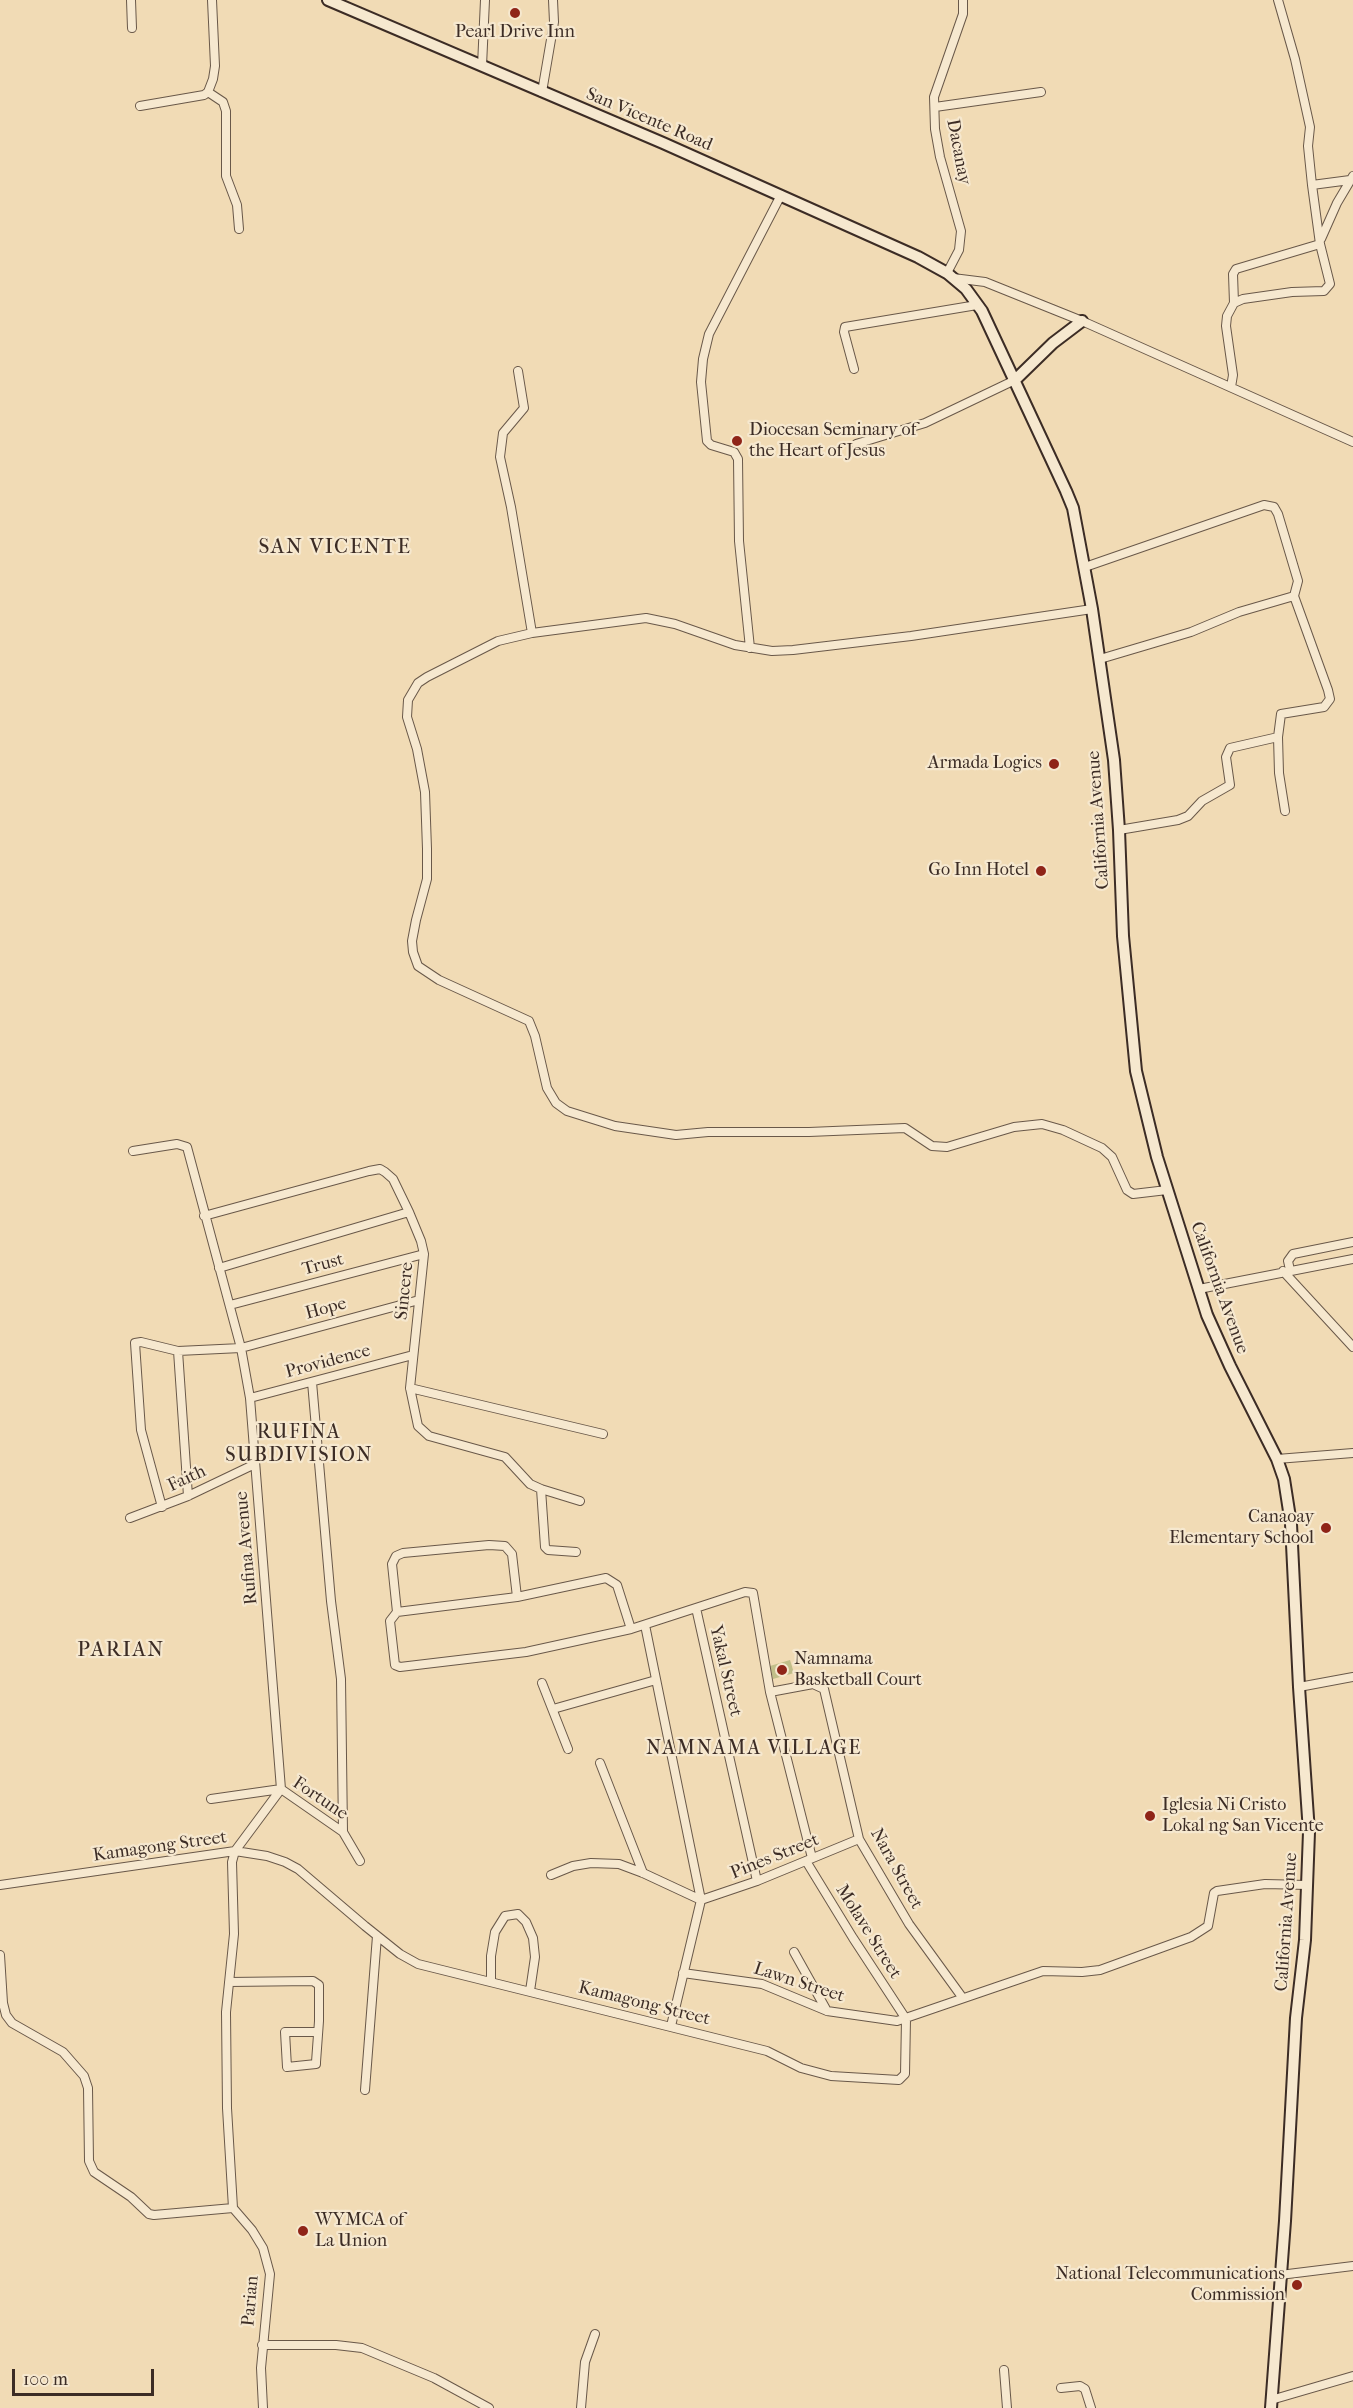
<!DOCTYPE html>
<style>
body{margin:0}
#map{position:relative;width:1353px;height:2408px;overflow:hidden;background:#f1dbb5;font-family:"IM FELL French Canon",serif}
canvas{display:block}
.scale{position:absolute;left:12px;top:2369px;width:142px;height:27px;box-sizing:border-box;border:3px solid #3c2c25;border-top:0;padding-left:8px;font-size:18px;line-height:21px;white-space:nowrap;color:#3c2c25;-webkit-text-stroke:4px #f6e8cf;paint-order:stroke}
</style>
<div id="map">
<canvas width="1353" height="2408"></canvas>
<div class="scale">100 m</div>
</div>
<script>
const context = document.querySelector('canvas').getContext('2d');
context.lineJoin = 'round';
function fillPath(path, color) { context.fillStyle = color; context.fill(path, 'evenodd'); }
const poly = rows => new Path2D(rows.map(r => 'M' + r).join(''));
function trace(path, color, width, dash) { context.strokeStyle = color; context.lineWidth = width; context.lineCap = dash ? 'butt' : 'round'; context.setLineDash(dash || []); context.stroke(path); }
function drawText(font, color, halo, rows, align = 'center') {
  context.font = font + ' "IM FELL French Canon",serif'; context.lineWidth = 4.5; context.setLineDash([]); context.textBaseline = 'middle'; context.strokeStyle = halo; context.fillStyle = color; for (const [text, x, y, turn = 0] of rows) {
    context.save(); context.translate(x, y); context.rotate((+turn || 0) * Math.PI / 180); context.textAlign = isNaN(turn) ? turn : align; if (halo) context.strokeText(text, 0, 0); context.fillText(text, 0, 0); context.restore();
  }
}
fillPath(poly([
 [790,1660,794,1673,773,1679,770,1666]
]), '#c1be89');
const street = poly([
 [131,0,132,28],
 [482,66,485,0],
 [208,92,223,102,226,111,226,176,237,205,239,229],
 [542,92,554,22,553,0],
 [140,106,204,95,208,92,213,79,215,66,212,0],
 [935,107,1041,92],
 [1312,185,1350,180],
 [1321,239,1337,203,1353,176],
 [947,273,959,250,961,231,940,157,935,129,934,97,963,14,963,0],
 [953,278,985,282,1082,321,1353,442],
 [1234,303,1243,299,1292,292,1324,291,1330,284,1320,244,1312,185,1308,146,1310,127,1295,59,1278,0],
 [854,369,844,332,845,327,977,305],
 [518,371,524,408,503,433,500,457,511,507,532,633],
 [1231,387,1233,375,1226,326,1227,316,1234,303,1233,274,1236,269,1320,244],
 [856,444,925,423,1015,380],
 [1085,567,1264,505,1274,507,1278,514,1298,581,1294,596,1328,690,1330,699,1324,707,1281,714,1278,737],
 [1092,609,911,636,793,650,772,651,735,645,675,624,646,618,532,633,498,641,427,677,418,683,408,700,407,717,417,749,425,792,427,849,427,879,416,920,412,941,413,952,418,966,439,980,529,1021,535,1036,547,1088,556,1103,567,1111,615,1126,676,1135,708,1132,809,1132,905,1128,932,1146,947,1147,1014,1127,1042,1124,1063,1130,1102,1148,1112,1157,1127,1190,1133,1194,1167,1190],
 [750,648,739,541,738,459,734,452,711,445,707,441,701,382,703,359,709,334,781,195],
 [1100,659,1191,632,1239,612,1294,596],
 [1119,830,1178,820,1188,816,1202,801,1230,785,1226,757,1230,748,1278,737,1279,773,1285,811],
 [133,1151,177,1144,187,1147,241,1348,250,1398,281,1789,235,1851,232,1862,234,1934,226,2012,227,2108,233,2208],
 [204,1216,369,1171,380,1169,385,1172,393,1179,409,1212,421,1241,424,1254,410,1388,418,1426,429,1436,505,1457,530,1484,541,1489,580,1501],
 [219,1268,409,1212],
 [1290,1270,1288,1261,1293,1254,1353,1242],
 [1283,1271,1353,1347],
 [1199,1289,1353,1259],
 [230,1305,424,1254],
 [178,1351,188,1496],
 [312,1382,331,1601,341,1679,343,1832],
 [410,1388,603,1434],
 [250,1398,413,1355],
 [1277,1459,1353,1453],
 [541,1489,545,1547,548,1550,576,1552],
 [162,1507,141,1430,135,1343,141,1342,178,1351,241,1348,419,1300],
 [130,1518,188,1496,255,1464],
 [517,1597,512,1554,505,1546,489,1545,403,1553,396,1556,392,1564,397,1612,390,1621,395,1665,400,1667,526,1652,631,1629,745,1592,753,1593,770,1692,812,1858],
 [696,1608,757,1881],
 [397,1612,517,1597,606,1578,617,1585,631,1629],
 [645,1625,701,1900,671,2026],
 [542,1683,568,1749],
 [1299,1687,1353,1677],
 [770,1692,813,1684,824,1689,859,1839,909,1924,962,1997],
 [553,1709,656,1680],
 [600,1763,643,1873],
 [211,1799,281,1789,343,1832,360,1861],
 [806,1861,853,1938,906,2019],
 [551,1875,573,1866,591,1863,619,1864,643,1873,701,1900],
 [0,1885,235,1851,267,1856,285,1862,298,1869,365,1926,400,1954,418,1964,767,2051,801,2068,831,2076,899,2080,905,2074,906,2019],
 [701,1900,757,1881,859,1839],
 [794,1952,827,2011],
 [0,1955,3,2003,6,2015,12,2023,63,2052,84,2076,88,2088,89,2161,94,2172,131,2197,149,2214,154,2215,233,2208],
 [683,1973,762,1984,827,2011,897,2021,1043,1971,1082,1972,1100,1970,1191,1937,1208,1926,1214,1893,1217,1891,1265,1884,1307,1885],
 [229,1982,313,1981,319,1985,319,2021,316,2062,316,2064,287,2067,285,2032,318,2032],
 [491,1982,491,1956,495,1932,505,1916,518,1914,526,1922,533,1938,535,1957,530,1991],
 [365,2090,377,1936],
 [233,2208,252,2230,263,2248,270,2274,261,2368,263,2408],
 [1280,2275,1353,2266],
 [262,2345,336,2345,362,2348,434,2378,489,2408],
 [1004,2370,1007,2408],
 [1061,2388,1080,2386,1085,2389,1091,2408],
 [1271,2400,1353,2376],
 [581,2408,585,2362,595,2334]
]);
const secondary = poly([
 [328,0,663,143,918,257,947,273,966,289,982,311,1066,491,1073,508,1092,609,1114,760,1119,830,1123,936,1136,1071,1157,1157,1207,1315,1230,1366,1277,1459,1284,1479,1291,1524,1299,1687,1309,1832,1305,1940,1296,2018,1285,2221,1271,2408],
 [1015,380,1053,343,1082,321]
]);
trace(street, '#695849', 10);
trace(secondary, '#3c2c25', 14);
trace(street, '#f6e8cf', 8);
trace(secondary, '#f6e8cf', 10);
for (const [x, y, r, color] of [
 [515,13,6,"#8f2418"],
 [737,441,6,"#8f2418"],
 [1054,764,6,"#8f2418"],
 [1041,871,6,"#8f2418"],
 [1326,1528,6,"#8f2418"],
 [782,1670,6,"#8f2418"],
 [1150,1816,6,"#8f2418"],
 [303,2231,6,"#8f2418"],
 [1297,2285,6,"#8f2418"]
]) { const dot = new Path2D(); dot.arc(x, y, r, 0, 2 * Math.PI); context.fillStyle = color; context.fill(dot); trace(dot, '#f6e8cf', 2); }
drawText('18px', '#3c2c25', '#f6e8cf', [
 ["Pearl Drive Inn",515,33,"center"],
 ["Diocesan Seminary of",749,431],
 ["the Heart of Jesus",749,452],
 ["Armada Logics",1042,764,"right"],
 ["Go Inn Hotel",1029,871,"right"],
 ["Canaoay",1314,1518,"right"],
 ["Elementary School",1314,1539,"right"],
 ["Namnama",794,1660],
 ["Basketball Court",794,1681],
 ["Iglesia Ni Cristo",1162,1806],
 ["Lokal ng San Vicente",1162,1827],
 ["WYMCA of",315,2221],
 ["La Union",315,2242],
 ["National Telecommunications",1285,2275,"right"],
 ["Commission",1285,2296,"right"]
], 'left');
drawText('18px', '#3c2c25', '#f6e8cf', [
 ["San Vicente Road",649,120,23],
 ["Dacanay",958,152,79],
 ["California Avenue",1099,820,-94],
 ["Trust",323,1265,-15],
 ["California Avenue",1219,1288,70],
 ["Sincere",405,1291,-84],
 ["Hope",326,1309,-15],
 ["Providence",328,1362,-15],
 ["Faith",187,1479,-25],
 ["Rufina Avenue",247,1548,-95],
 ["Yakal Street",725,1671,77],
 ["Fortune",320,1799,34],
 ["Kamagong Street",160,1847,-8],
 ["Pines Street",775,1857,-22],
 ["Nara Street",896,1869,61],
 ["California Avenue",1287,1922,-86],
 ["Molave Street",868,1932,58],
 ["Lawn Street",799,1983,18],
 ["Kamagong Street",644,2004,14],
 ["Parian",251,2301,-85]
]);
context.letterSpacing = '1.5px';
drawText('20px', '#3c2c25', '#f6e8cf', [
 ["RUFINA",299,1433],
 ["SUBDIVISION",299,1456],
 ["NAMNAMA VILLAGE",754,1749]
]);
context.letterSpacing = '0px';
context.letterSpacing = '1.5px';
drawText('21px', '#3c2c25', '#f6e8cf', [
 ["SAN VICENTE",335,548],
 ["PARIAN",121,1651]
]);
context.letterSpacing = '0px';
</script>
